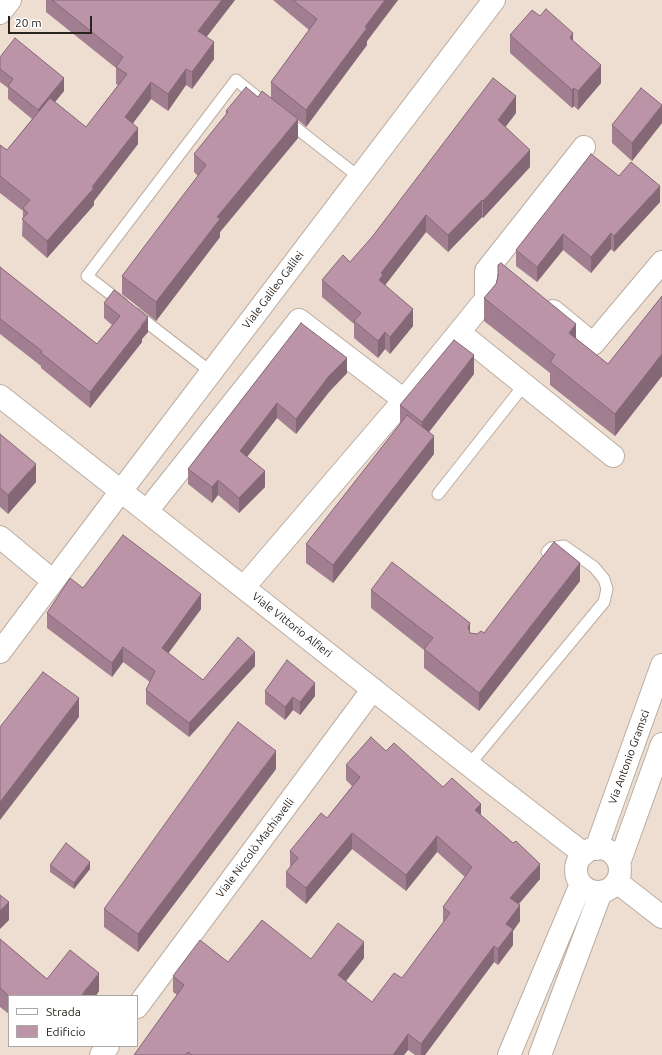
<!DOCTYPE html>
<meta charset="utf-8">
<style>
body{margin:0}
#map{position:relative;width:662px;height:1055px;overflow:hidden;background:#edded1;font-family:Ubuntu,sans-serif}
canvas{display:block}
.legend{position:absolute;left:8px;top:995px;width:130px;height:52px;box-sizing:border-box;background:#fff;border:1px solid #aaa7a5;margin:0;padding:5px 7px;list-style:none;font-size:12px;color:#2a241f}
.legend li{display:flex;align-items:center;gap:8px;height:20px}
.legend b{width:20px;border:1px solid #aaa7a5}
.scale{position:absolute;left:8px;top:16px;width:84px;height:18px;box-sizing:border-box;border:2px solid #2a241f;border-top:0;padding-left:5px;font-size:12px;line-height:14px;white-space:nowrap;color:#2a241f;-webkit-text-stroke:3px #fff;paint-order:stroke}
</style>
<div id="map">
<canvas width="662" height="1055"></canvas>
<ul class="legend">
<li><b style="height:5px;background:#fff"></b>Strada</li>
<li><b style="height:11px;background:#bc94a7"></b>Edificio</li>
</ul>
<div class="scale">20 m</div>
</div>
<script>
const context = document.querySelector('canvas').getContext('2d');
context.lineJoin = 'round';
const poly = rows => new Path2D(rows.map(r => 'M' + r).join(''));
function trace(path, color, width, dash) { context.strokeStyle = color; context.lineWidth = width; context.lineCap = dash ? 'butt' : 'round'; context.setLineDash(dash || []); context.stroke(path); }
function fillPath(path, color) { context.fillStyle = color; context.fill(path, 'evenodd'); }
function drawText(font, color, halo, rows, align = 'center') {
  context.font = font + ' Ubuntu,sans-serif'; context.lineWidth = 3; context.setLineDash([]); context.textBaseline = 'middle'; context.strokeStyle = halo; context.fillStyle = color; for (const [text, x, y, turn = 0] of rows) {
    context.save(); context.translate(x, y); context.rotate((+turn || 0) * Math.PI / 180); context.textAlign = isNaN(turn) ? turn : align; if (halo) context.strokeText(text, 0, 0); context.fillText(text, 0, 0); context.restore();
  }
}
const lane = poly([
 [286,120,359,177],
 [122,303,87,276,236,80,257,97],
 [136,314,211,372],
 [438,494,524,385],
 [469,765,604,602,607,589,604,579,594,567,564,546,551,548,547,552]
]);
const street = poly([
 [0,13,10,0],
 [553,311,593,344,662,262],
 [459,332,613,456],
 [0,396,469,765,584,854],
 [147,511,299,320,404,400,486,299,486,271,584,147],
 [0,537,53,581],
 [244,587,404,400],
 [0,652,121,491,494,0],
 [617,882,662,917],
 [137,1007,373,689],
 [101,1055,108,1046]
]);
const secondary = poly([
 '576 870a22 22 0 1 1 44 0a22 22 0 1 1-44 0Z',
 [596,849,662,665],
 [619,863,662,744],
 [509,1055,581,884],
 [540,1055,601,892]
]);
trace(lane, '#bbada1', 13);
trace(street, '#bbada1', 24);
trace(secondary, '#bbada1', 24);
trace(lane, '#fff', 11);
trace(street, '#fff', 22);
trace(secondary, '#fff', 22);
fillPath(poly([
 [46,0,235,0,206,37,214,59,192,89,186,85,168,111,151,99,133,123,138,144,94,201,94,205,47,258,22,236,23,211,0,193,0,145,7,150,32,119,8,99,8,88,0,82,0,57,64,91,55,102,86,127,118,85,116,84,116,68,46,12],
 [273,0,398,0,367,41,367,45,306,127,298,120,298,138,220,232,220,237,156,321,122,294,122,276,198,176,194,172,194,154,226,115,226,111,258,97,271,98,271,82,309,30],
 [540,16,573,41,601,83,578,110,574,106,572,108,510,53,510,35],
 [516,113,505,127,530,167,483,218,482,217,448,252,426,232,385,285,413,326,390,354,385,349,378,358,354,338,354,324,322,297,322,280,350,262],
 [662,123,632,161,612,143,612,125],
 [619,176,660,202,614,252,611,249,591,273,563,250,537,282,516,266,516,250],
 [0,267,97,344,112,325,104,318,104,303,148,332,142,339,142,342,90,408,41,368,41,366,0,334],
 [498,276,608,364,662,296,662,376,615,436,550,385,550,373,484,321,484,298,496,284],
 [301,323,347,373,329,392,296,434,277,418,247,457,265,487,239,513,218,495,212,503,188,484,188,469],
 [474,374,429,432,434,454,333,583,306,563,306,544,400,424,400,405],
 [0,434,36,482,8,514,0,507],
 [580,581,479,711,424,668,424,650,371,608,371,590,470,631,470,633,477,634,484,633],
 [83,588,201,609,168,653,203,680,255,666,189,737,146,704,146,690,150,682,123,662,112,677,47,628,47,613],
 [265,691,315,696,300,715,293,710,285,720,265,704],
 [386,751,443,787,481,815,540,879,519,904,520,921,513,931,513,945,498,965,494,962,425,1055,415,1055,408,1050,404,1055,134,1055,177,995,173,992,173,976,228,962,364,958,346,981,372,1002,402,978,443,923,443,907,465,877,437,852,406,891,352,849,306,904,286,887,286,872,290,867,290,851,327,818,352,786,346,780,346,765],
 [276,769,138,952,104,927,104,909],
 [50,865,90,869,74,889,50,872],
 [0,939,47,979,99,991,9,996,9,1014,0,1007]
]), '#a27f90');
fillPath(poly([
 [222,0,235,0,198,48,198,31],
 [385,0,398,0,367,41,367,45,306,127,306,110,365,27],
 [573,33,573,52,570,38],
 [214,42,214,59,192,89,192,72],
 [601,65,601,83,578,110,578,91],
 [186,69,186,85,168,111,168,94],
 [64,78,64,91,38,123,38,110],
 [151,82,151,99,125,134,125,117],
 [574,88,574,106,572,108,572,90],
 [516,96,516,113,498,137,498,120],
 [662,105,662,123,632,161,632,143],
 [298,119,298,138,220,232,220,237,156,321,156,302,217,217],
 [138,128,138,144,94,201,94,205,47,258,47,241,92,187],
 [530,150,530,167,483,218,483,201],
 [660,186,660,202,614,252,614,236],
 [482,200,482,217,448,252,448,235],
 [426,215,426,232,383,288,379,280,381,273],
 [611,233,611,249,591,273,591,257],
 [563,234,563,250,537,282,537,267],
 [413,309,413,326,390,354,390,337],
 [148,317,148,332,142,339,142,342,90,408,90,392],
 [576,324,576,347,569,333],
 [385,332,385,349,378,358,378,341],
 [662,354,662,376,615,436,615,414],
 [474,355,474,374,422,441,422,422],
 [347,358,347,373,329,392,296,434,296,419,329,376],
 [277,403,277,418,240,466,240,451],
 [434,436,434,454,333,583,333,565],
 [36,464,36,482,8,514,8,495],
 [265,471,265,487,239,513,239,498],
 [218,480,218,495,212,503,212,487],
 [580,563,580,581,479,711,479,693],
 [201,594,201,609,162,662,162,648],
 [470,623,470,641,468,627],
 [123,647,123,662,112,677,112,663],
 [255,652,255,666,189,737,189,723],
 [315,683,315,696,300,715,300,702],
 [293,697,293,710,285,720,285,707],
 [79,698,79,717,0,820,0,802],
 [276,751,276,769,138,952,138,934],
 [481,804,481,819,475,810],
 [352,833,352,849,306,904,306,888],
 [437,836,437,852,406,891,406,875],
 [90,862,90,869,74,889,74,883],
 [540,864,540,879,510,914,510,898],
 [9,902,9,920,0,929,0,911],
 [520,905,520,921,513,931,513,945,498,965,498,949,506,924],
 [364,942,364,958,338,991,338,975],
 [494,946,494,962,425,1055,421,1055,421,1044],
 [99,973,99,991,96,996,81,996],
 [408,1034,408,1050,404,1055,393,1055]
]), '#846875');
const building = poly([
 [52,0,222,0,198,31,214,42,192,72,186,69,168,94,151,82,125,117,138,128,92,187,94,188,47,241,22,219,28,213,23,208,30,200,0,176,0,145,7,150,50,98,86,127,127,74,116,67,123,57,52,0],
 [293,0,385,0,365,27,367,28,306,110,271,82,317,19,293,0],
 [546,9,573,33,570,38,601,65,578,91,574,88,572,90,510,35,532,10,540,16,546,9],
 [15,38,64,78,38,110,8,86,13,79,0,69,0,57,15,38],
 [493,78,516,96,498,120,530,150,483,201,482,200,448,235,426,215,381,273,383,275,379,280,413,309,390,337,385,332,378,341,354,321,361,313,322,280,343,255,350,262,372,237,493,78],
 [246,87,258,97,262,91,298,119,217,217,220,219,156,302,122,276,206,165,194,154,228,112,226,111,246,87],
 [641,88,662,105,632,143,612,125,641,88],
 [591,154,619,176,631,162,660,186,614,236,611,233,591,257,563,234,537,267,516,250,591,154],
 [501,263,576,324,569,333,608,364,662,296,662,354,615,414,550,362,555,355,484,298,496,284,498,276,498,265,501,263],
 [0,267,97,344,120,316,104,303,114,290,148,317,141,325,142,326,90,392,41,353,42,351,0,319,0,267],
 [301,323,347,358,329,376,296,419,277,403,240,451,265,471,239,498,218,480,212,487,188,469,301,323],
 [454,340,474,355,422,422,400,405,454,340],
 [407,415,434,436,333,565,306,544,407,415],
 [0,434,36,464,8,495,0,488,0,434],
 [123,535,201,594,162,648,203,680,238,637,255,652,189,723,146,690,155,671,123,647,112,663,47,613,70,578,83,588,123,535],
 [554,542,580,563,479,693,424,649,433,638,371,590,392,562,470,623,468,627,470,633,477,634,481,631,484,633,554,542],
 [287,660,315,683,300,702,293,697,285,707,265,691,287,660],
 [43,672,79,698,0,802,0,727,43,672],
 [238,722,276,751,138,934,104,909,238,722],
 [371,737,386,751,394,743,443,787,452,778,481,804,475,810,513,843,516,841,540,864,510,898,520,905,506,924,513,929,498,949,494,946,421,1044,408,1034,393,1055,192,1055,188,1052,185,1055,134,1055,184,985,173,976,200,940,228,962,262,920,311,959,338,923,364,942,338,975,372,1002,394,973,402,978,450,913,443,907,472,867,437,836,406,875,352,833,306,888,286,872,298,858,290,851,321,813,327,818,360,777,346,765,371,737],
 [66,843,90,862,74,883,50,865,66,843],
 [0,895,9,902,0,911,0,895],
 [0,939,47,979,70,950,99,973,81,996,9,996,0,988,0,939]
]);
fillPath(building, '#bc94a7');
trace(building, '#846875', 1);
drawText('11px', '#2a241f', '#fff', [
 ["Viale Galileo Galilei",273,290,-53],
 ["Viale Vittorio Alfieri",292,625,38],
 ["Via Antonio Gramsci",629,757,-70],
 ["Viale Niccolò Machiavelli",255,848,-53]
]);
</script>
